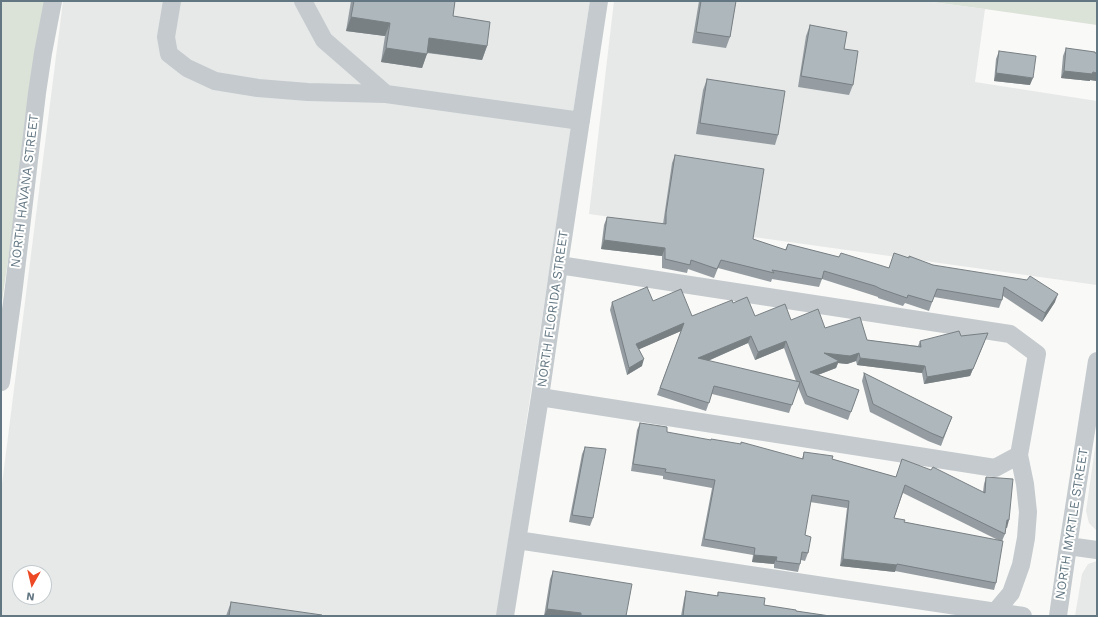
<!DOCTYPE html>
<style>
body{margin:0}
#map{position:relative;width:1098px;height:617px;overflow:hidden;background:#f9f9f7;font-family:"Work Sans",sans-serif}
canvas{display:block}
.frame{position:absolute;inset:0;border:2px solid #637783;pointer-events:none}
.north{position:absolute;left:12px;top:565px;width:40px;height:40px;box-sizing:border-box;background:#fff;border:1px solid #c1c9cd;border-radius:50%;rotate:188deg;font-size:11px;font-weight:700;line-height:16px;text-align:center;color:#637783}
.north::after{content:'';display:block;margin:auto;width:14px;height:18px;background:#ec4924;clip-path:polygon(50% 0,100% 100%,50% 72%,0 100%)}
</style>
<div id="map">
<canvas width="1098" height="617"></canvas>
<div class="frame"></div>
<div class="north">N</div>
</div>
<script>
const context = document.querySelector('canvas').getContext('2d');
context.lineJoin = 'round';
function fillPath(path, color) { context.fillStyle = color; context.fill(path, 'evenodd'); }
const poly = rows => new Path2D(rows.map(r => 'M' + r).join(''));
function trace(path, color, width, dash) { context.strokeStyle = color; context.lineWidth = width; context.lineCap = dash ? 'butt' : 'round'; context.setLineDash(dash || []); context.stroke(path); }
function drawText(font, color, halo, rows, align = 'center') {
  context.font = font + ' "Work Sans",sans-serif'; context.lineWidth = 4; context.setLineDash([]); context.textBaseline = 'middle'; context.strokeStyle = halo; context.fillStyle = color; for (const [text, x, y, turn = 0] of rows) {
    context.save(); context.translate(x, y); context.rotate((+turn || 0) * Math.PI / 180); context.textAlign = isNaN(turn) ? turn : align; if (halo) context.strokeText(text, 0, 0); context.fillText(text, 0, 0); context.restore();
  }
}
fillPath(poly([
 [63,1,590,1,497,616,1,616,1,492],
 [20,573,44,573,44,597,20,597],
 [614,1,924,1,985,9,975,82,1097,101,1097,285,589,214],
 [1097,434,1097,531,1089,523,1086,511],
 [1097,561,1097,616,1075,616,1082,574,1088,564]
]), '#e7e9e8');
fillPath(poly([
 [1,1,45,1,2,302,1,302],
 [925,1,1097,1,1097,25,985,9]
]), '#dbe2d8');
trace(poly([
 [172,1,166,37,169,54,187,68,215,81,258,88,308,92,386,94,581,121],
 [303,1,324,40,386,94],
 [1,382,13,295,37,93,43,53,53,1],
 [540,397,995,468,1019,455,1037,354,1010,334,559,265],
 [517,540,1023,616],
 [1068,546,1097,550],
 [995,612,1011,593,1021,565,1026,538,1028,512,1025,484,1019,455],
 [505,616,540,397,559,265,599,1],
 [1058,616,1068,546,1097,361]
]), '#c4cacd', 18);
fillPath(poly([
 [351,1,455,1,453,16,487,46,482,60,427,53,422,68,381,62,385,36,346,31],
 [699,1,736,1,730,37,726,48,692,43],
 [810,25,844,49,853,85,849,95,798,87,806,36],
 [1066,48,1097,53,1097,81,1090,80,1090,81,1061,78,1063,56],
 [999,51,1030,85,994,81,996,59],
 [707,79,778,135,775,145,696,134,703,90],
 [675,155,753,239,785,250,788,244,839,257,888,268,909,258,933,265,1055,302,1042,322,1003,296,1002,300,999,308,934,297,929,311,905,303,903,306,878,298,878,297,872,295,822,279,819,287,772,279,771,282,718,268,714,278,688,269,687,273,662,268,662,256,601,249,604,225,607,217,663,224,672,163],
 [653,301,692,316,733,303,755,316,791,320,825,328,867,340,918,346,920,341,961,336,985,341,970,376,924,384,922,373,857,365,856,361,847,364,838,363,836,368,818,375,859,390,848,420,805,404,798,387,789,413,712,394,706,411,657,395,681,331,639,349,642,366,627,375,610,310,612,302],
 [748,343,755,360,784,348,796,381,708,361],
 [864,373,952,417,941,446,928,441,870,412,862,381],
 [640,423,667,432,802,459,804,452,832,459,896,477,983,492,984,484,986,477,1007,528,1006,528,1005,534,1002,541,996,583,994,590,895,571,895,572,840,566,847,508,810,502,805,535,808,553,805,561,801,560,798,572,774,568,774,564,752,562,753,555,701,546,712,488,663,479,663,476,631,471,637,430],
 [903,493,1000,541,904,522,894,518],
 [585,447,593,518,590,526,569,522,582,454],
 [553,571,626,616,544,616,550,579],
 [686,591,717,596,718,592,764,605,796,611,830,616,681,616,684,599],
 [231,602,322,616,226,616]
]), '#959da2');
fillPath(poly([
 [351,17,390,23,385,36,346,31],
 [429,38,487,46,482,60,424,52],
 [386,48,427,54,422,68,381,62],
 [1064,71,1097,73,1097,81,1090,80,1090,81,1061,78],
 [996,73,1033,78,1030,85,994,81],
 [604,240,665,248,662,256,601,249],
 [1058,294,1055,302,1042,322,1045,313],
 [684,323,681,331,633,352,636,344],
 [988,333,970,376,924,384,927,377],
 [751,336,748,343,696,366,698,358],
 [786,341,784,348,755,360,758,352],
 [824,353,859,353,856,361,847,364,838,363,836,368,807,379,810,372],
 [860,358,925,366,922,373,857,365],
 [644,359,642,366,627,375,629,368],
 [1007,520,1009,520,1007,528,1004,527],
 [754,555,777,557,774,564,752,562],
 [843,559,897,565,895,572,840,566],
 [547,609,581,613,580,616,544,616]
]), '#798084');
const building = poly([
 [354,1,455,1,453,16,490,22,487,46,429,38,427,54,386,48,390,23,351,17,354,1],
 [701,1,736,1,730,37,696,32,701,1],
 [810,25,847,32,844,49,858,51,853,85,801,76,810,25],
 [1066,48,1095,52,1095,53,1097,53,1097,73,1093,72,1092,74,1064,71,1066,48],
 [999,51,1036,56,1033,78,996,73,999,51],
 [707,79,785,91,778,135,700,123,707,79],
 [675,155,764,169,753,239,786,250,788,244,839,257,841,253,889,268,894,253,909,258,909,256,933,265,1027,280,1030,276,1058,294,1045,313,1004,287,1002,300,937,289,932,302,908,295,907,298,881,289,875,286,824,271,822,279,772,270,774,273,721,260,717,269,691,260,690,265,665,259,665,248,604,240,607,217,666,224,666,213,675,155],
 [647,287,653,301,681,289,692,316,732,300,733,303,747,297,755,316,785,304,791,320,818,309,825,328,860,317,867,340,921,347,920,341,959,331,961,336,988,333,973,369,927,377,925,366,860,358,859,353,850,356,824,353,839,361,810,372,859,390,851,412,807,396,786,341,758,352,751,336,698,358,800,382,792,405,714,386,709,403,660,388,684,323,636,344,644,359,629,368,612,302,647,287],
 [864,373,952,417,943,438,931,433,873,404,864,373],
 [640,423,667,427,667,432,711,440,711,439,741,444,741,442,803,459,804,452,833,456,832,459,896,477,902,459,931,470,933,467,985,493,986,477,1013,479,1009,520,1007,520,1005,534,905,485,894,518,905,520,904,522,1003,541,996,583,897,564,897,565,843,559,849,501,812,495,805,535,811,537,808,553,802,552,800,564,776,561,777,557,754,555,755,548,704,539,715,480,665,472,666,469,633,464,640,423],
 [585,447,606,449,593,518,572,515,585,447],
 [553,571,632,584,626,616,581,616,581,613,547,609,553,571],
 [686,591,718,596,718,592,765,598,764,605,796,610,796,611,830,616,683,616,686,591],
 [231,602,322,615,322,616,229,616,231,602]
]);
fillPath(building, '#adb7bc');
trace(building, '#798084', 1);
drawText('13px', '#637783', '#fff', [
 ["NORTH HAVANA STREET",25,191,-83],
 ["NORTH FLORIDA STREET",553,309,-82],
 ["NORTH MYRTLE STREET",1072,524,-81]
]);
</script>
